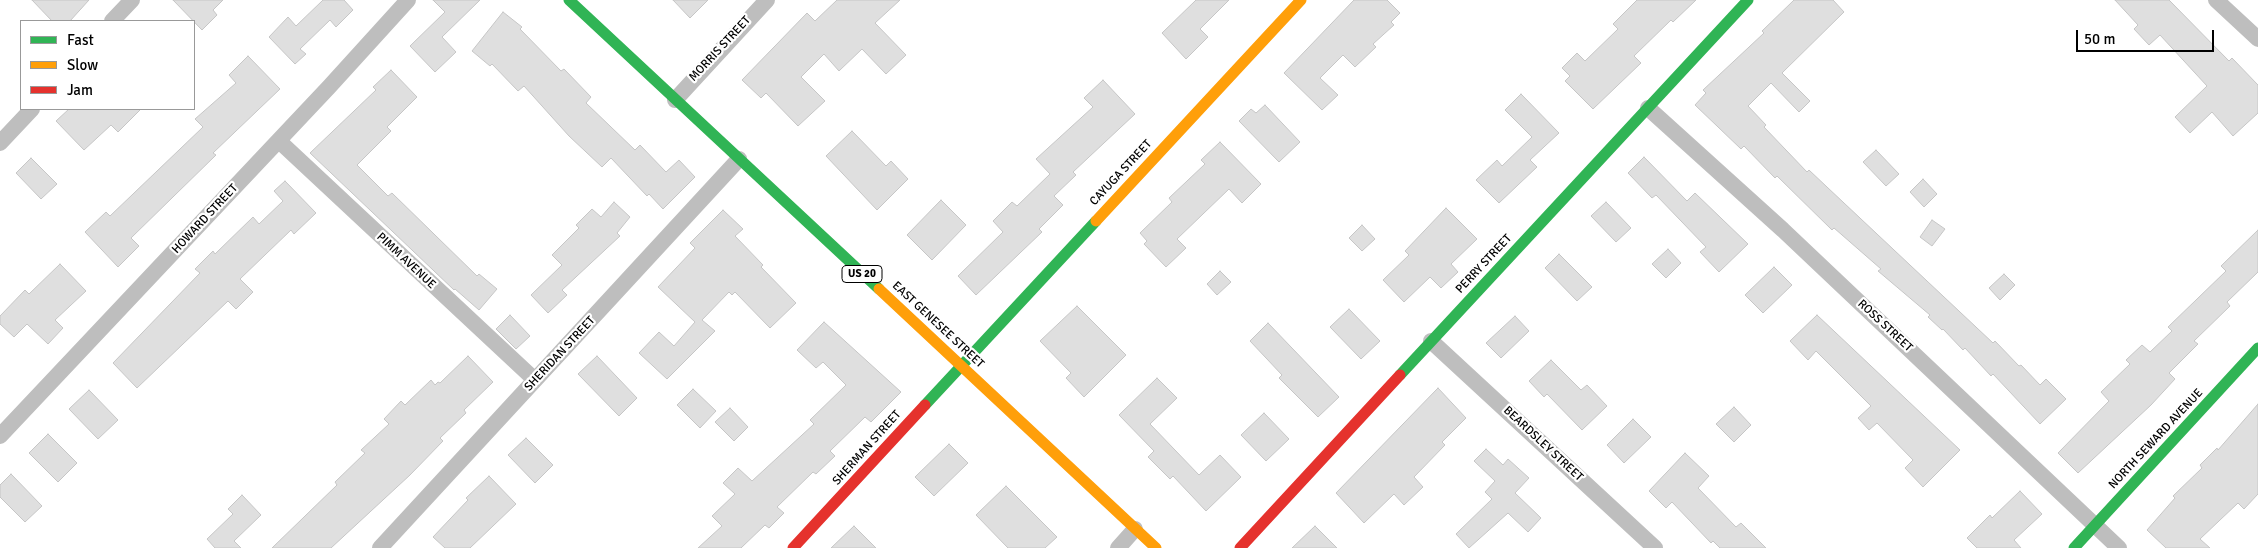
<!DOCTYPE html>
<style>
body{margin:0}
#map{position:relative;width:2258px;height:548px;overflow:hidden;background:#fff;font-family:Signika,sans-serif}
canvas{display:block}
.legend{position:absolute;left:20px;top:20px;width:175px;height:90px;box-sizing:border-box;background:#fff;border:1px solid #999;margin:0;padding:6px 9px;list-style:none;font-size:15px;color:#000}
.legend li{display:flex;align-items:center;gap:10px;height:25px}
.legend b{width:25px;border:1px solid #999}
.scale{position:absolute;left:2076px;top:30px;width:138px;height:22px;box-sizing:border-box;border:2px solid #000;border-top:0;padding-left:6px;font-size:15px;line-height:18px;white-space:nowrap;color:#000;-webkit-text-stroke:4px #fff;paint-order:stroke}
</style>
<div id="map">
<canvas width="2258" height="548"></canvas>
<ul class="legend">
<li><b style="height:6px;background:#30b455"></b>Fast</li>
<li><b style="height:6px;background:#ff9f0a"></b>Slow</li>
<li><b style="height:6px;background:#e5322d"></b>Jam</li>
</ul>
<div class="scale">50 m</div>
</div>
<script>
const context = document.querySelector('canvas').getContext('2d');
context.lineJoin = 'round';
function fillPath(path, color) { context.fillStyle = color; context.fill(path, 'evenodd'); }
const poly = rows => new Path2D(rows.map(r => 'M' + r).join(''));
function trace(path, color, width, dash) { context.strokeStyle = color; context.lineWidth = width; context.lineCap = dash ? 'butt' : 'round'; context.setLineDash(dash || []); context.stroke(path); }
function drawText(font, color, halo, rows, align = 'center') {
  context.font = font + ' Signika,sans-serif'; context.lineWidth = 4.5; context.setLineDash([]); context.textBaseline = 'middle'; context.strokeStyle = halo; context.fillStyle = color; for (const [text, x, y, turn = 0] of rows) {
    context.save(); context.translate(x, y); context.rotate((+turn || 0) * Math.PI / 180); context.textAlign = isNaN(turn) ? turn : align; if (halo) context.strokeText(text, 0, 0); context.fillText(text, 0, 0); context.restore();
  }
}
const building = poly([
 [32,0,89,0,70,21,52,21,32,0],
 [173,0,223,0,213,10,217,15,202,30,173,0],
 [323,0,344,0,353,10,336,27,330,20,300,49,306,54,295,64,269,37,288,17,296,26,323,0],
 [433,0,480,0,442,37,456,52,435,72,410,46,445,12,433,0],
 [673,0,708,0,690,18,673,0],
 [837,0,900,0,875,23,906,55,886,74,862,49,839,71,824,54,801,77,825,101,798,126,766,93,761,98,742,80,807,13,815,21,837,0],
 [1196,0,1229,0,1200,29,1208,37,1186,59,1162,33,1196,0],
 [1354,0,1387,0,1400,13,1391,22,1394,25,1373,44,1376,47,1355,67,1343,55,1320,78,1338,95,1322,110,1284,73,1354,0],
 [1637,0,1696,0,1673,22,1671,20,1634,56,1641,63,1593,109,1565,81,1570,76,1562,68,1577,53,1585,61,1618,29,1613,24,1637,0],
 [1794,0,1833,0,1844,12,1782,73,1810,101,1799,112,1771,83,1748,106,1766,125,1764,127,1807,172,1809,170,1827,187,1993,343,1995,341,2019,366,2021,365,2040,385,2046,379,2066,399,2040,424,1993,374,1991,376,1965,348,1963,350,1943,329,1942,330,1928,317,1930,315,1878,271,1881,269,1834,228,1832,230,1777,176,1775,178,1744,146,1741,149,1695,105,1706,93,1703,90,1764,33,1762,31,1794,0],
 [2115,0,2169,0,2229,61,2232,58,2258,85,2258,113,2233,136,2212,112,2190,133,2175,117,2207,86,2160,35,2149,45,2134,29,2138,25,2115,0],
 [503,12,522,27,520,29,561,71,564,69,591,97,586,103,635,150,640,145,666,172,679,160,695,177,663,209,649,194,647,196,611,158,602,167,569,136,524,86,518,91,492,64,490,66,472,51,503,12],
 [248,56,280,89,213,153,216,155,131,238,139,246,118,267,85,232,106,212,110,216,203,127,195,119,236,83,229,75,248,56],
 [391,70,417,97,387,127,391,131,357,165,388,196,392,193,477,276,479,274,497,289,479,310,455,289,454,290,310,153,376,90,373,87,391,70],
 [1103,80,1135,114,1073,172,1076,175,1054,196,1063,205,1039,229,1042,232,976,295,958,276,1003,232,993,221,1012,202,1017,206,1050,174,1036,159,1093,107,1084,98,1103,80],
 [1521,94,1559,133,1530,160,1537,167,1499,203,1476,180,1497,160,1502,166,1532,137,1505,110,1521,94],
 [1265,105,1300,142,1279,162,1239,121,1251,109,1256,113,1265,105],
 [69,109,141,109,118,132,111,125,84,150,56,121,69,109],
 [852,131,886,166,891,161,908,179,877,210,826,156,852,131],
 [1220,142,1261,184,1242,203,1229,189,1177,239,1186,248,1166,267,1144,244,1147,241,1140,233,1172,202,1169,198,1205,164,1201,160,1220,142],
 [1876,150,1899,174,1886,186,1863,162,1876,150],
 [1644,157,1687,201,1695,193,1748,244,1719,272,1700,252,1706,247,1656,195,1652,198,1628,173,1644,157],
 [31,158,57,184,41,199,16,173,31,158],
 [1923,179,1937,194,1924,207,1910,192,1923,179],
 [285,181,316,213,294,234,291,230,240,279,253,292,236,309,228,301,137,388,113,363,200,273,195,269,213,251,215,254,253,217,259,224,283,201,274,191,285,181],
 [941,200,966,225,932,260,907,235,941,200],
 [614,202,630,217,617,233,620,236,562,290,567,295,548,313,531,295,562,265,552,255,579,228,576,225,592,209,601,217,614,202],
 [1606,202,1631,228,1616,242,1591,216,1606,202],
 [1446,208,1477,239,1451,264,1458,272,1441,288,1430,277,1404,302,1383,280,1409,255,1405,251,1446,208],
 [723,210,743,229,735,236,763,265,761,267,796,303,770,328,735,292,732,295,729,292,702,320,715,331,667,379,639,353,659,332,674,346,695,322,658,287,695,248,690,243,723,210],
 [1932,220,1945,229,1932,246,1920,237,1932,220],
 [1362,225,1375,239,1362,251,1349,238,1362,225],
 [2258,230,2258,272,2227,302,2230,306,2194,341,2198,344,2169,373,2175,379,2151,405,2078,473,2058,453,2109,401,2101,392,2130,364,2126,360,2142,345,2150,352,2172,331,2168,327,2226,271,2221,266,2258,230],
 [1668,249,1681,263,1666,278,1652,264,1668,249],
 [1559,254,1592,287,1577,301,1545,268,1559,254],
 [60,264,86,291,55,320,63,328,48,344,27,324,14,337,0,324,0,316,25,290,29,294,60,264],
 [1774,267,1792,285,1763,313,1745,295,1774,267],
 [1220,271,1231,282,1217,295,1207,284,1220,271],
 [2004,274,2015,285,2000,300,1989,288,2004,274],
 [1077,306,1126,355,1084,397,1066,378,1071,373,1040,341,1077,306],
 [1349,309,1380,341,1361,359,1330,327,1349,309],
 [510,315,530,336,516,349,496,329,510,315],
 [1817,315,1960,450,1923,487,1905,468,1913,460,1877,423,1869,430,1858,418,1871,406,1816,351,1808,360,1790,341,1817,315],
 [1515,316,1529,331,1501,358,1486,343,1515,316],
 [824,322,901,392,871,422,865,417,830,451,835,456,816,474,813,472,777,507,784,513,769,528,765,525,741,548,698,548,722,526,712,516,735,494,723,483,738,468,752,481,814,424,810,420,846,385,823,362,816,368,797,350,824,322],
 [1268,323,1339,397,1318,417,1279,378,1282,375,1250,341,1268,323],
 [468,356,493,382,464,410,466,413,440,438,443,441,410,475,331,548,272,548,337,485,335,482,365,453,361,450,389,424,384,419,401,401,405,405,431,380,435,385,438,382,440,383,468,356],
 [597,356,637,398,619,416,578,374,597,356],
 [1551,360,1581,390,1587,385,1607,406,1582,430,1547,394,1544,397,1529,381,1551,360],
 [1157,378,1177,398,1150,424,1199,475,1220,455,1241,477,1206,511,1173,476,1170,479,1148,457,1154,451,1119,415,1157,378],
 [1438,388,1466,418,1442,442,1445,445,1414,477,1423,487,1404,505,1394,494,1364,523,1336,493,1438,388],
 [693,389,716,411,700,428,677,405,693,389],
 [89,390,118,420,98,439,69,409,89,390],
 [2258,404,2258,494,2244,509,2238,503,2200,539,2210,548,2166,548,2147,530,2175,498,2173,496,2202,468,2200,465,2217,448,2218,450,2258,404],
 [1734,407,1751,425,1734,442,1716,424,1734,407],
 [730,408,748,427,734,441,715,422,730,408],
 [1264,413,1289,439,1266,461,1241,435,1264,413],
 [1633,419,1651,437,1624,463,1607,445,1633,419],
 [48,434,77,463,58,482,29,453,48,434],
 [526,438,553,465,535,483,508,455,526,438],
 [949,444,968,463,934,496,915,477,949,444],
 [1486,449,1503,465,1508,459,1529,478,1515,493,1541,518,1528,532,1508,513,1469,548,1456,534,1492,499,1485,492,1495,481,1474,461,1486,449],
 [1685,453,1709,476,1698,488,1736,527,1741,523,1766,548,1720,548,1713,541,1711,543,1672,502,1666,508,1649,491,1685,453],
 [11,474,42,506,25,522,0,497,0,485,11,474],
 [489,476,516,504,470,548,445,548,433,537,468,500,466,498,489,476],
 [1006,486,1057,537,1045,548,1008,548,976,515,1006,486],
 [2020,491,2042,514,2014,540,2021,548,1977,548,1967,538,1990,515,1992,518,2020,491],
 [242,495,261,515,234,541,241,548,215,548,207,539,233,514,228,509,242,495],
 [854,526,876,548,831,548,854,526],
 [1315,526,1337,548,1292,548,1315,526]
]);
fillPath(building, '#dfdfdf');
trace(building, '#c6c6c6', 1);
trace(poly([
 [2216,0,2258,39],
 [112,21,132,0],
 [675,100,767,0],
 [1648,108,1783,230,2119,548],
 [279,141,535,380],
 [0,143,32,109],
 [1431,341,1655,548],
 [0,436,329,87,408,0],
 [380,548,739,159],
 [1118,548,1135,529]
]), '#bebebe', 16);
trace(poly([
 [569,0,879,289],
 [1400,375,1748,0],
 [925,405,1096,221],
 [2074,548,2258,348]
]), '#30b455', 11);
trace(poly([
 [1096,221,1301,0],
 [879,289,1156,548]
]), '#ff9f0a', 11);
trace(poly([
 [793,548,925,405],
 [1240,548,1400,375]
]), '#e5322d', 11);
for (const [x, y, w] of [
 [862,274,40]
]) { const box = new Path2D(); box.roundRect(x - w / 2, y - 8.5, w, 17, 4); context.fillStyle = '#fff'; context.fill(box); trace(box, '#000', 1); }
drawText('bold 11px', '#000', null, [
 ["US 20",862,274]
]);
drawText('12px', '#000', '#fff', [
 ["MORRIS STREET",720,49,-47],
 ["CAYUGA STREET",1121,173,-47],
 ["HOWARD STREET",205,219,-47],
 ["PIMM AVENUE",406,261,43],
 ["PERRY STREET",1484,264,-47],
 ["EAST GENESEE STREET",938,325,43],
 ["ROSS STREET",1885,326,43],
 ["SHERIDAN STREET",560,354,-47],
 ["NORTH SEWARD AVENUE",2156,439,-47],
 ["BEARDSLEY STREET",1543,444,43],
 ["SHERMAN STREET",867,448,-48]
]);
</script>
